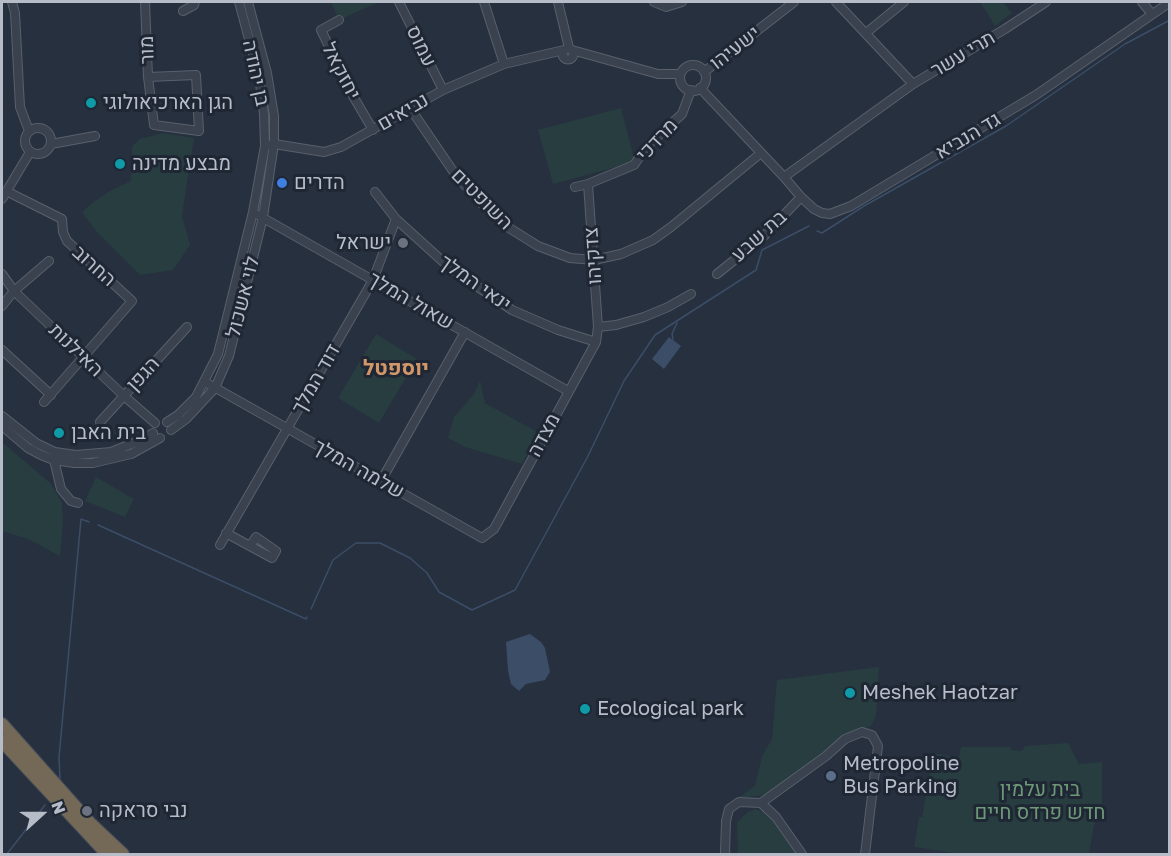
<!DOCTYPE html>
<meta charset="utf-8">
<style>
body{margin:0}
#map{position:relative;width:1171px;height:856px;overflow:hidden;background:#26303f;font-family:"Golos Text",sans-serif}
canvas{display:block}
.frame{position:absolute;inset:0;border:3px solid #b6bdc9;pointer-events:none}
.north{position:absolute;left:12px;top:784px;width:60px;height:60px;-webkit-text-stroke:4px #1f2734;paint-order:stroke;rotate:69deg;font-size:16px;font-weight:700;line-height:24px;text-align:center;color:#b6bdc9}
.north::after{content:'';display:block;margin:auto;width:21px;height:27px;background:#b6bdc9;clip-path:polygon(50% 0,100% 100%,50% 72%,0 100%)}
</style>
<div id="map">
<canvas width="1171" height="856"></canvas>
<div class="frame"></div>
<div class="north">N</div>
</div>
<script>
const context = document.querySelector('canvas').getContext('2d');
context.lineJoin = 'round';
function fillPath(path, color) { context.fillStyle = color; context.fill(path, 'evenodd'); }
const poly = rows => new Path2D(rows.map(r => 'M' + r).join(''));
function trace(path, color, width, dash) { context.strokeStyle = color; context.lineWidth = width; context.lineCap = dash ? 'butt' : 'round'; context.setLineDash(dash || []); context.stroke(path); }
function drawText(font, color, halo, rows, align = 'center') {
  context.font = font + ' "Golos Text",Heebo,sans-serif'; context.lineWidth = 6; context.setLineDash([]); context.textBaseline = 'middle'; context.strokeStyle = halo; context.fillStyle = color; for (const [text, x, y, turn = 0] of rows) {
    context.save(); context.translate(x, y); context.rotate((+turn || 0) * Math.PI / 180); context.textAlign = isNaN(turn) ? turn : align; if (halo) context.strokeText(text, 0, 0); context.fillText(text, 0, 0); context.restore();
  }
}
fillPath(poly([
 [331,2,379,2,339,20],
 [980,2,1003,2,1012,13,995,26],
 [621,108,635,162,553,184,538,130],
 [163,133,194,138,182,216,190,245,173,270,140,275,97,232,82,212,92,203,110,191,131,181,132,146,140,139],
 [376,334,417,359,379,423,338,398],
 [480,380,485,403,539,433,522,464,465,447,448,438,454,417,474,394],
 [2,442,50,483,62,502,63,522,60,556,28,539,2,531],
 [96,477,134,499,125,517,85,501],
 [879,667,876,716,871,726,847,734,766,795,738,798,755,786,762,756,772,739,777,680],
 [1068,743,1079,764,1102,762,1102,805,1094,825,1089,854,961,854,914,847,919,817,922,817,934,753,959,758,961,747,1011,747,1011,750,1022,751,1025,746],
 [755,809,763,812,774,822,796,854,738,854,737,822,748,812]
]), '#283d40');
fillPath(poly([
 [669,337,681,346,664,369,652,359],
 [530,634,541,642,545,648,550,672,545,680,526,684,519,691,511,684,508,671,506,642]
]), '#3c4d67');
trace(poly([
 [817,231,822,233,864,206,1006,126,1125,44,1170,20],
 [673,339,672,334,677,323],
 [98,525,306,619,307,617],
 [311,609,333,560,356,543,380,543,410,558,427,573,439,592,472,610,515,590,588,456,624,381,655,335,756,270,762,250,809,226],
 [60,781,59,757,81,519,89,522],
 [7,854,45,805]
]), '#3c4d67', 1.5);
const minor = poly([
 [12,2,15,13,20,107,29,131],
 [145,2,148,77,154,125,199,131,196,75,148,77],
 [399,2,443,90],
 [484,2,504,64],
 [558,2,569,48],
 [654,2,666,7,682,2],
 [836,2,913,84],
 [1142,2,1151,13],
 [183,11,194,5,195,2],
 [339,20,321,30,353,96,373,130],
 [866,33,904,2],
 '562.5 54a5.5 5.5 0 1 1 11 0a5.5 5.5 0 1 1-11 0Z',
 [572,50,658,74,680,74],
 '680 78a13 13 0 1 1 26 0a13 13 0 1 1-26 0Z',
 [704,72,794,2],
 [700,88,784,177,801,197,814,209,822,213,830,214,851,206,1036,95,1170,2],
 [410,108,455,174,480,202,506,226,538,246,570,258,594,260,621,254,653,240,671,227,761,153],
 '25 141a13 13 0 1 1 26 0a13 13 0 1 1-26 0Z',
 [51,144,95,136],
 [268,145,274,144,324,152,341,147,443,90,504,64,564,50],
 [784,177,913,84,1005,29,1046,2],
 [575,187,588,184,634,165,647,146,682,114,691,90],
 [6,191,62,219,63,232,67,241,132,301,44,402],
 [375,192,396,219,450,268,512,310,558,330,596,342],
 [2,199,30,152],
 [258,215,568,391],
 [2,274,14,291,124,396,155,423],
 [717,274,764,236,801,197],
 [2,306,14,291,49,261],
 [598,327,616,325,644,317,668,307,691,294],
 [2,350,51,395],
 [205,382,482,538,494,529,596,342,598,327,588,184],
 [2,416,36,443,55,452,76,455,111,452,139,441,153,433],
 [100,422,187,327],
 [167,422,178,415,196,397,218,354,253,212,265,146,264,114,259,76,239,2],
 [2,426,28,448,41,455,54,460,74,463,93,463,131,454,160,438],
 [171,430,186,419,215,388,229,356,263,217,274,144,274,116,267,73,248,2],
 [54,460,61,489,71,501,78,503],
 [381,481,465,332],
 [226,533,272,558,276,551,256,537,250,546],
 [220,545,373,280,396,219],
 [725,854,726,821,729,809,739,802,761,803],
 [802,854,776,817,761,803,826,756,845,739,862,732,872,735,878,746,865,854]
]);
const highway = poly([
 [2,724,89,822,123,854],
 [2,741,107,854]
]);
trace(minor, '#58606c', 10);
trace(highway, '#454d59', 14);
trace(minor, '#3a424f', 8);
trace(highway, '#746957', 12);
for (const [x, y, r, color] of [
 [91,103,6,"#0f9aa8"],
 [120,164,6,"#0f9aa8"],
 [282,183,6,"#3f7fe0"],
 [403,243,6,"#6b7280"],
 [59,433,6,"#0f9aa8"],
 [850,693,6,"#0f9aa8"],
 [585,709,6,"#0f9aa8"],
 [831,776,6,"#5c6f8a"],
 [87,811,6,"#6b7280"]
]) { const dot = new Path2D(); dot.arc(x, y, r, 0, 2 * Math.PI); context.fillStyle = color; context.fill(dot); trace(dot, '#1f2734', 2); }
drawText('20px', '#b6bdc9', '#1f2734', [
 ["עמוס",421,46,64],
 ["ישעיהו",735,48,-38],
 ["מור",147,50,-92],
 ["תרי עשר",963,54,-31],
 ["יחזקאל",341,71,63],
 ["בן יהודה",256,73,78],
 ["נביאים",403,112,-30],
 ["גד הנביא",968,136,-31],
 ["מרדכי",657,140,-47],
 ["השופטים",482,199,45],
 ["בת שבע",759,236,-42],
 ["צדקיהו",593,256,-94],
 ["החרוב",94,266,42],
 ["ינאי המלך",475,283,35],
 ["לוי אשכול",243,297,-76],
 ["שאול המלך",411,301,30],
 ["האילנות",76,350,44],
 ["הגפן",143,374,-47],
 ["דוד המלך",316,379,-60],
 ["מצדה",544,435,-62],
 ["שלמה המלך",359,469,29]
]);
drawText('20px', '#b6bdc9', '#1f2734', [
 ["הגן הארכיאולוגי",103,103],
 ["מבצע מדינה",132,164],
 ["הדרים",294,183],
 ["ישראל",391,243,"right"],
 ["בית האבן",71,433],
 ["Meshek Haotzar",862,693],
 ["Ecological park",597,709],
 ["Metropoline",843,764],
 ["Bus Parking",843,787],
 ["נבי סראקה",99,811]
], 'left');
drawText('20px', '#6e9978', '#1f2734', [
 ["בית עלמין",1040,790],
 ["חדש פרדס חיים",1040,813]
]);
drawText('bold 21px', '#d29769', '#1f2734', [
 ["יוספטל",396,368]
]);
</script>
